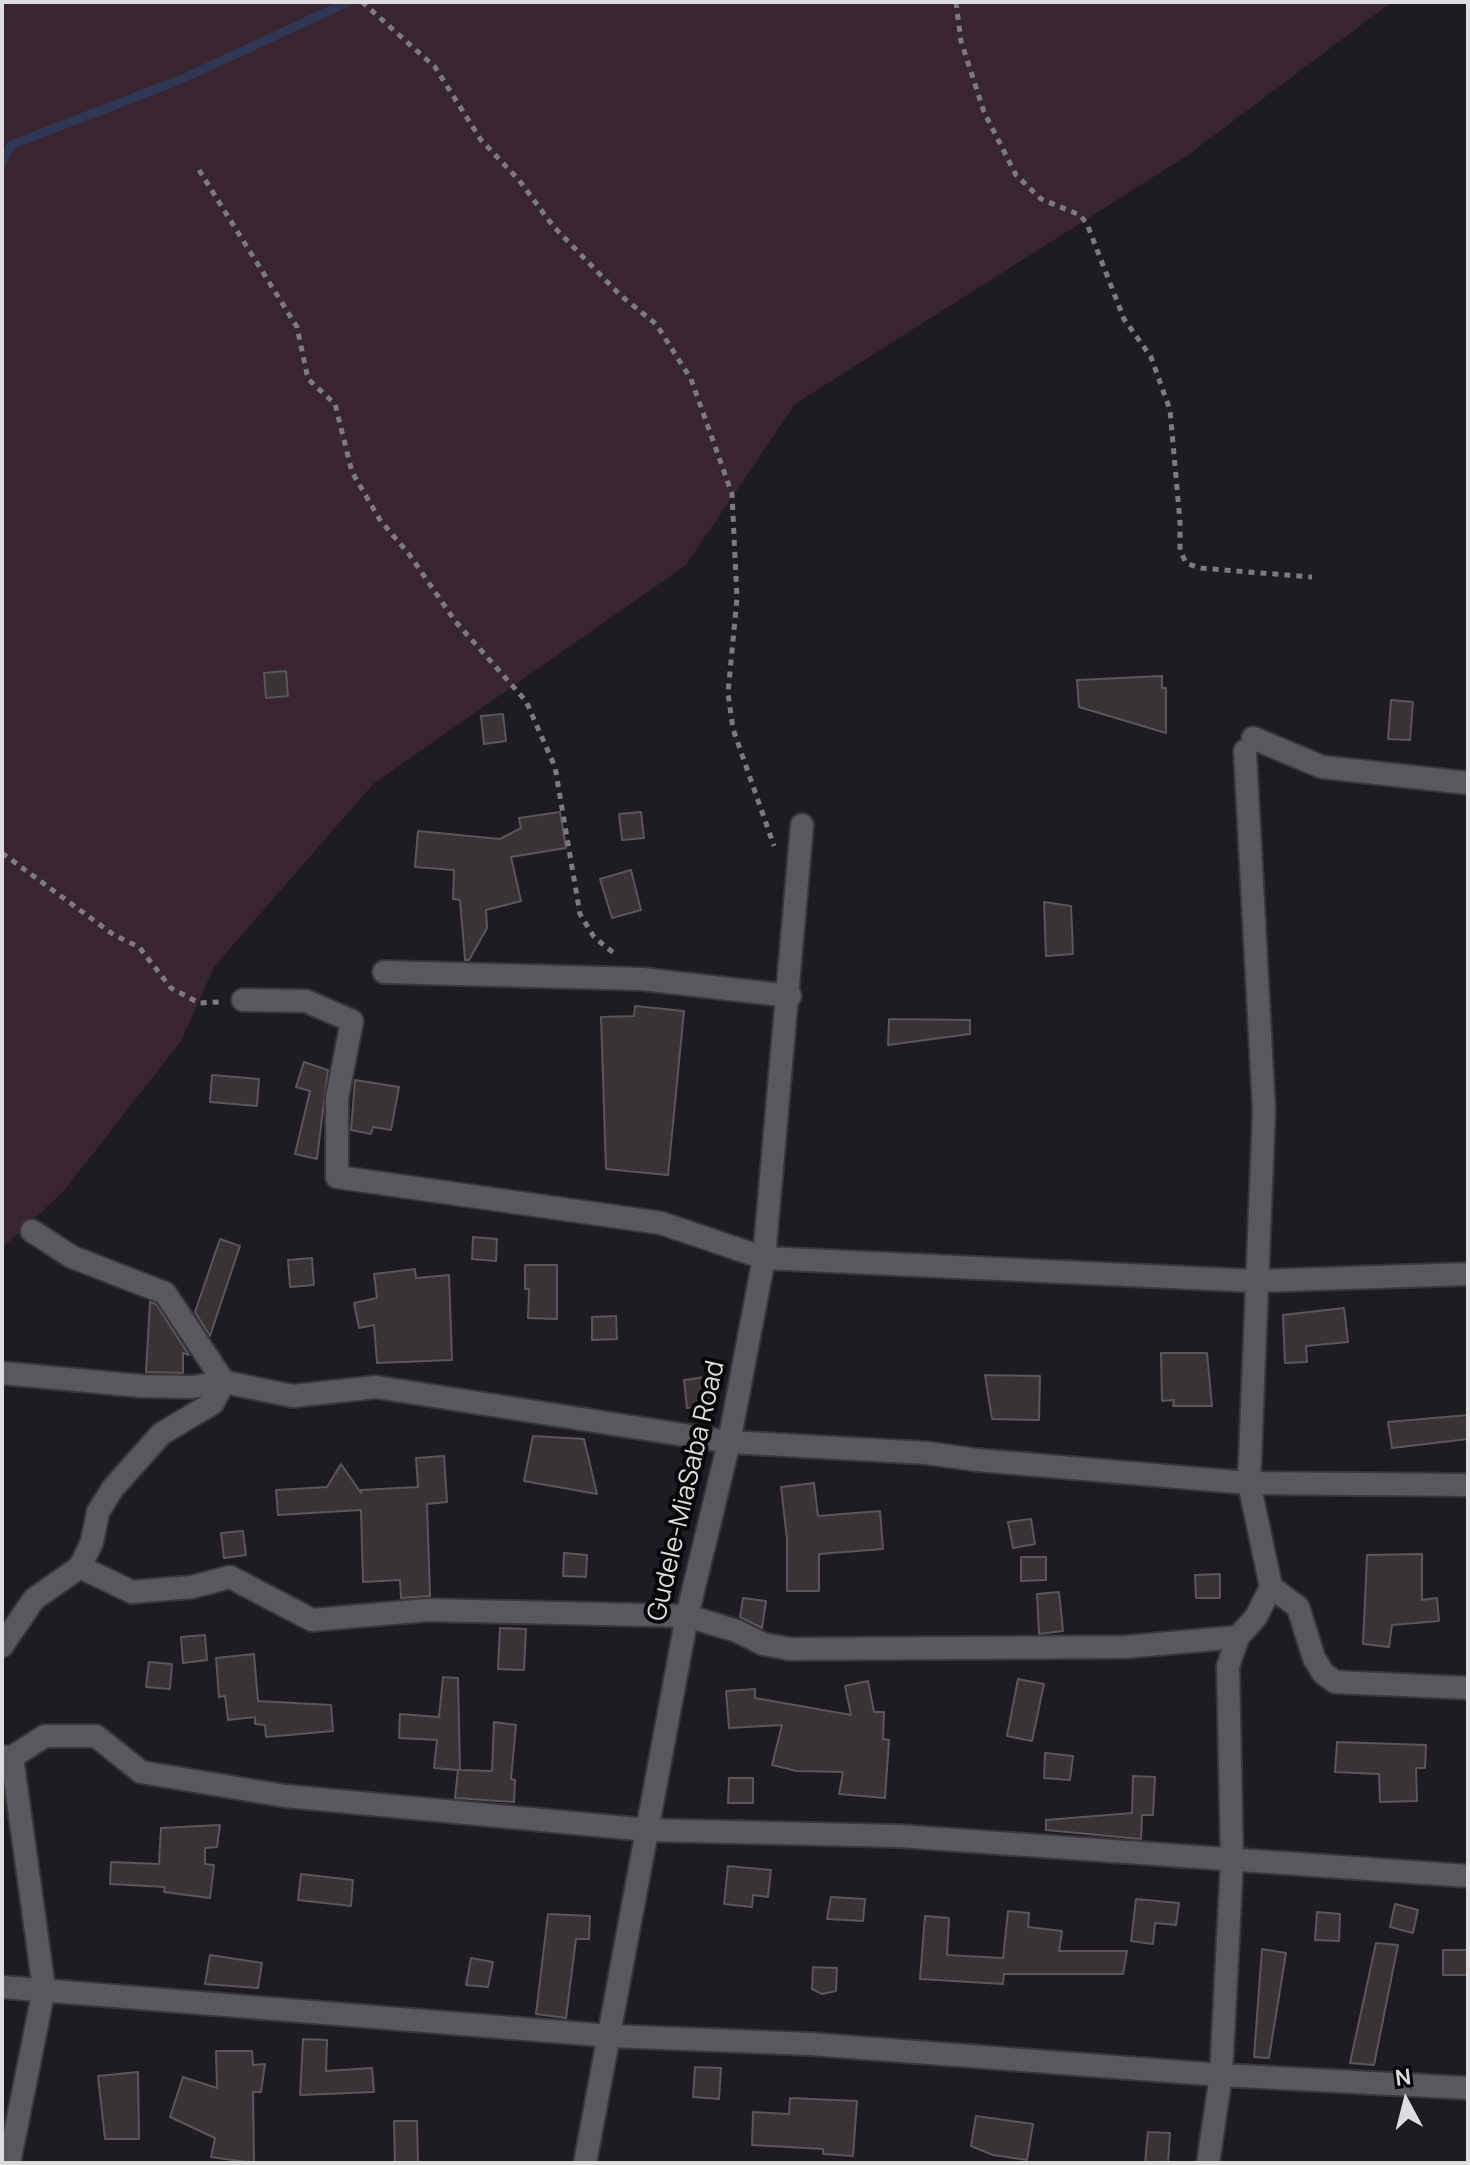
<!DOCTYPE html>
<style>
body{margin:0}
#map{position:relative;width:1470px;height:2165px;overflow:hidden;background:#1f1c21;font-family:Manrope,sans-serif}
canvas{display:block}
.frame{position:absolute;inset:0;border:4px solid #dedcdf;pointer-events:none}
.north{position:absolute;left:1366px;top:2061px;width:80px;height:80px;-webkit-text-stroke:6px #080709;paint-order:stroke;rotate:353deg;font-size:22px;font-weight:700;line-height:32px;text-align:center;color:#dedcdf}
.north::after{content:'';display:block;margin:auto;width:28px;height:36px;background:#dedcdf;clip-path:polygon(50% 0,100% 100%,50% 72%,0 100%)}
</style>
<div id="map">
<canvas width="1470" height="2165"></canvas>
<div class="frame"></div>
<div class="north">N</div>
</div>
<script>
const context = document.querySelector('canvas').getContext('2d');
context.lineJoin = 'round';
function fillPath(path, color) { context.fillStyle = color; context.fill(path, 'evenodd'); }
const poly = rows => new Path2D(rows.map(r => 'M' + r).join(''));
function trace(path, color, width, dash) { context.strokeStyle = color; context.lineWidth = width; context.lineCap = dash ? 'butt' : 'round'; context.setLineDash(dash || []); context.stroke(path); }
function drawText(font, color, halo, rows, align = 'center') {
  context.font = font + ' Manrope,sans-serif'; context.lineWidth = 8; context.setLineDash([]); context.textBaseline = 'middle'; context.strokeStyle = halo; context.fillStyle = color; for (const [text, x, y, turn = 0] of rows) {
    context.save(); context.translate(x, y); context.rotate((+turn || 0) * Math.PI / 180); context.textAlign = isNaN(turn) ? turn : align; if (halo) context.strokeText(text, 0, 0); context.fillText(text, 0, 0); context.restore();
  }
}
fillPath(poly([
 [2,2,1392,2,1188,155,795,404,686,565,373,784,214,967,181,1041,63,1192,2,1248]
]), '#382530');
trace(poly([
 [2,163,11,145,182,79,348,2]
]), '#303754', 9);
const building = poly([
 [286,671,288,696,266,698,264,673,286,671],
 [1162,676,1162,688,1166,688,1166,733,1079,707,1077,680,1162,676],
 [1391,700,1413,702,1410,740,1388,739,1391,700],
 [503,714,506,741,484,744,481,716,503,714],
 [560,812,566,848,511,857,521,901,486,910,487,928,469,960,465,960,460,900,453,899,454,870,415,867,418,831,500,839,521,828,519,818,560,812],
 [641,812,644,838,622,840,619,814,641,812],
 [631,870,641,910,612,918,600,879,631,870],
 [1044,902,1071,906,1073,954,1046,956,1044,902],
 [635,1006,684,1011,668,1175,606,1169,601,1017,634,1016,635,1006],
 [889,1019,970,1020,970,1034,888,1045,889,1019],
 [304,1062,328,1070,317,1159,295,1154,310,1091,296,1087,304,1062],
 [212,1075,259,1079,257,1106,210,1102,212,1075],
 [355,1080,399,1087,391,1130,373,1127,371,1134,351,1130,355,1080],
 [473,1237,497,1239,496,1261,472,1259,473,1237],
 [220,1239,240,1246,210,1336,195,1312,220,1239],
 [312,1258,314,1285,290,1287,288,1260,312,1258],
 [525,1265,557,1265,557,1319,528,1318,529,1289,525,1289,525,1265],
 [415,1269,416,1278,449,1275,452,1360,377,1363,374,1325,359,1328,354,1303,377,1298,374,1274,415,1269],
 [150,1302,156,1304,189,1355,183,1353,183,1373,146,1372,150,1302],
 [1344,1308,1348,1342,1306,1346,1307,1362,1285,1363,1283,1315,1344,1308],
 [616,1316,617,1339,592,1340,592,1317,616,1316],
 [1161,1353,1207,1353,1212,1406,1173,1406,1174,1400,1162,1401,1161,1353],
 [985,1375,1040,1376,1039,1420,992,1419,985,1375],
 [706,1377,710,1405,687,1408,684,1380,706,1377],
 [1468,1415,1468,1439,1392,1448,1388,1422,1468,1415],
 [533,1436,584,1439,597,1494,524,1481,533,1436],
 [444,1456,447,1502,427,1504,430,1596,401,1598,400,1580,363,1582,361,1510,278,1515,276,1490,327,1487,341,1464,361,1493,361,1490,418,1487,416,1458,444,1456],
 [814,1483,818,1516,880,1511,883,1549,819,1554,819,1591,787,1591,787,1539,781,1487,814,1483],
 [1031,1519,1035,1544,1013,1548,1008,1522,1031,1519],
 [243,1531,246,1555,224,1558,221,1533,243,1531],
 [564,1553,587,1555,586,1577,563,1576,564,1553],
 [1422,1554,1422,1600,1437,1598,1439,1621,1392,1625,1389,1647,1363,1644,1367,1555,1422,1554],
 [1021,1557,1046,1557,1046,1580,1021,1581,1021,1557],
 [1220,1574,1220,1598,1196,1598,1195,1575,1220,1574],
 [1059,1592,1063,1631,1039,1634,1037,1594,1059,1592],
 [743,1598,766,1601,762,1628,740,1617,743,1598],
 [500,1628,526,1629,524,1670,498,1669,500,1628],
 [205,1635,207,1660,183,1663,181,1637,205,1635],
 [254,1654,258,1701,331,1705,333,1731,266,1737,265,1725,255,1724,255,1717,228,1720,225,1696,219,1697,216,1658,254,1654],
 [149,1662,172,1664,170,1689,146,1687,149,1662],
 [443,1677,458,1678,460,1770,492,1771,494,1722,516,1725,511,1779,515,1780,514,1802,455,1798,458,1770,434,1768,437,1740,399,1738,400,1714,439,1717,443,1677],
 [1018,1679,1044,1684,1032,1741,1007,1736,1018,1679],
 [868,1681,874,1712,884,1712,883,1739,889,1740,885,1798,839,1794,843,1772,797,1771,772,1765,782,1725,729,1728,726,1691,755,1689,755,1698,851,1715,845,1686,868,1681],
 [1337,1742,1426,1745,1425,1768,1416,1768,1417,1801,1380,1802,1379,1774,1335,1772,1337,1742],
 [1045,1753,1073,1756,1070,1780,1044,1778,1045,1753],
 [1133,1776,1155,1777,1153,1815,1142,1815,1141,1839,1046,1830,1046,1820,1132,1813,1133,1776],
 [729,1778,753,1778,753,1803,728,1803,729,1778],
 [220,1825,217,1847,205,1848,205,1864,214,1865,210,1898,164,1892,165,1887,110,1884,111,1862,159,1864,161,1828,220,1825],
 [728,1866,771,1870,768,1897,753,1895,752,1907,724,1904,728,1866],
 [301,1874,353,1880,351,1906,298,1900,301,1874],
 [831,1897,865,1899,863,1921,827,1919,831,1897],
 [1136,1899,1179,1903,1176,1925,1155,1923,1153,1944,1131,1941,1136,1899],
 [1395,1904,1418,1910,1413,1933,1390,1927,1395,1904],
 [1008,1911,1029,1913,1028,1927,1062,1931,1059,1951,1127,1951,1123,1974,1004,1974,1003,1984,920,1979,925,1916,949,1918,947,1955,1003,1958,1008,1911],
 [1317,1912,1340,1914,1339,1941,1315,1940,1317,1912],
 [548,1914,590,1916,589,1939,576,1939,566,2018,536,2014,548,1914],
 [1376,1943,1398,1945,1374,2065,1350,2063,1376,1943],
 [1262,1949,1286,1953,1269,2058,1254,2057,1262,1949],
 [1443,1950,1468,1950,1468,1975,1443,1975,1443,1950],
 [210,1955,262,1963,258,1988,205,1984,210,1955],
 [471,1958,493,1962,488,1987,466,1985,471,1958],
 [813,1967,837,1968,836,1991,822,1994,812,1989,813,1967],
 [303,2039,327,2040,326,2071,372,2068,374,2092,300,2095,303,2039],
 [216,2051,252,2051,253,2065,265,2064,261,2092,253,2092,254,2163,211,2157,215,2138,170,2117,183,2077,217,2088,216,2051],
 [695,2067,721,2068,719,2099,693,2097,695,2067],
 [138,2072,139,2139,105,2139,98,2076,138,2072],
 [790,2098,857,2101,853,2156,823,2154,823,2149,752,2145,753,2112,789,2114,790,2098],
 [976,2116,1033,2124,1027,2160,993,2155,971,2146,976,2116],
 [394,2121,417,2121,418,2163,395,2163,394,2121],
 [1148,2132,1170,2133,1168,2163,1145,2163,1148,2132]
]);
fillPath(building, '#373337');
trace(building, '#5a565a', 2);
const minor = poly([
 [1253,738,1322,767,1468,783],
 [384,972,642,979,790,996],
 [243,1000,306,1001,352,1021,337,1098,337,1177,661,1223,764,1258,1256,1281,1468,1274],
 [32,1231,72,1257,165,1293,224,1382,293,1396,376,1387,729,1442,927,1453,977,1460,1249,1483,1468,1485],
 [2,1373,141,1386,192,1387,224,1382,213,1403,161,1434,113,1488,98,1512,92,1542,80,1567],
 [1271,1587,1298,1607,1314,1658,1323,1673,1335,1682,1468,1688],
 [2,1646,34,1599,80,1567,132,1592,192,1587,230,1577,312,1620,428,1610,687,1616,737,1631,763,1644,790,1649,1125,1647,1238,1637],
 [2,1757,12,1757,45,1736,96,1736,141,1772,285,1796,648,1830,899,1836,1468,1876],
 [2,1987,611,2036,810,2044,1221,2075,1468,2088],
 [9,2163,44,1989,12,1757],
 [1208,2163,1221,2075,1232,1861,1228,1666,1238,1637,1256,1617,1271,1587,1249,1483,1264,1110,1245,751]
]);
const tertiary = poly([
 [585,2163,687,1616,729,1442,764,1258,802,825]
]);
trace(minor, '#383639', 26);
trace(tertiary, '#383639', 26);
trace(poly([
 [362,2,435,67,481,140,519,180,553,226,620,295,656,324,691,379,732,494,737,598,728,693,733,729,774,846],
 [956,2,961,41,984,112,1016,175,1041,199,1080,215,1087,224,1124,319,1151,357,1170,410,1180,522,1180,550,1186,563,1199,568,1312,577],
 [199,170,297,327,308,379,335,404,352,472,380,520,409,554,455,621,526,701,555,767,580,914,594,937,615,954],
 [2,853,114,935,139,947,171,988,199,1003,219,1002]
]), '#7e7b7f', 5, [6, 6]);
trace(minor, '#5b585d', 22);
trace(tertiary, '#5b585d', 22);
drawText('26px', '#dedcdf', '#080709', [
 ["Gudele-MiaSaba Road",687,1491,-77]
]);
</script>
